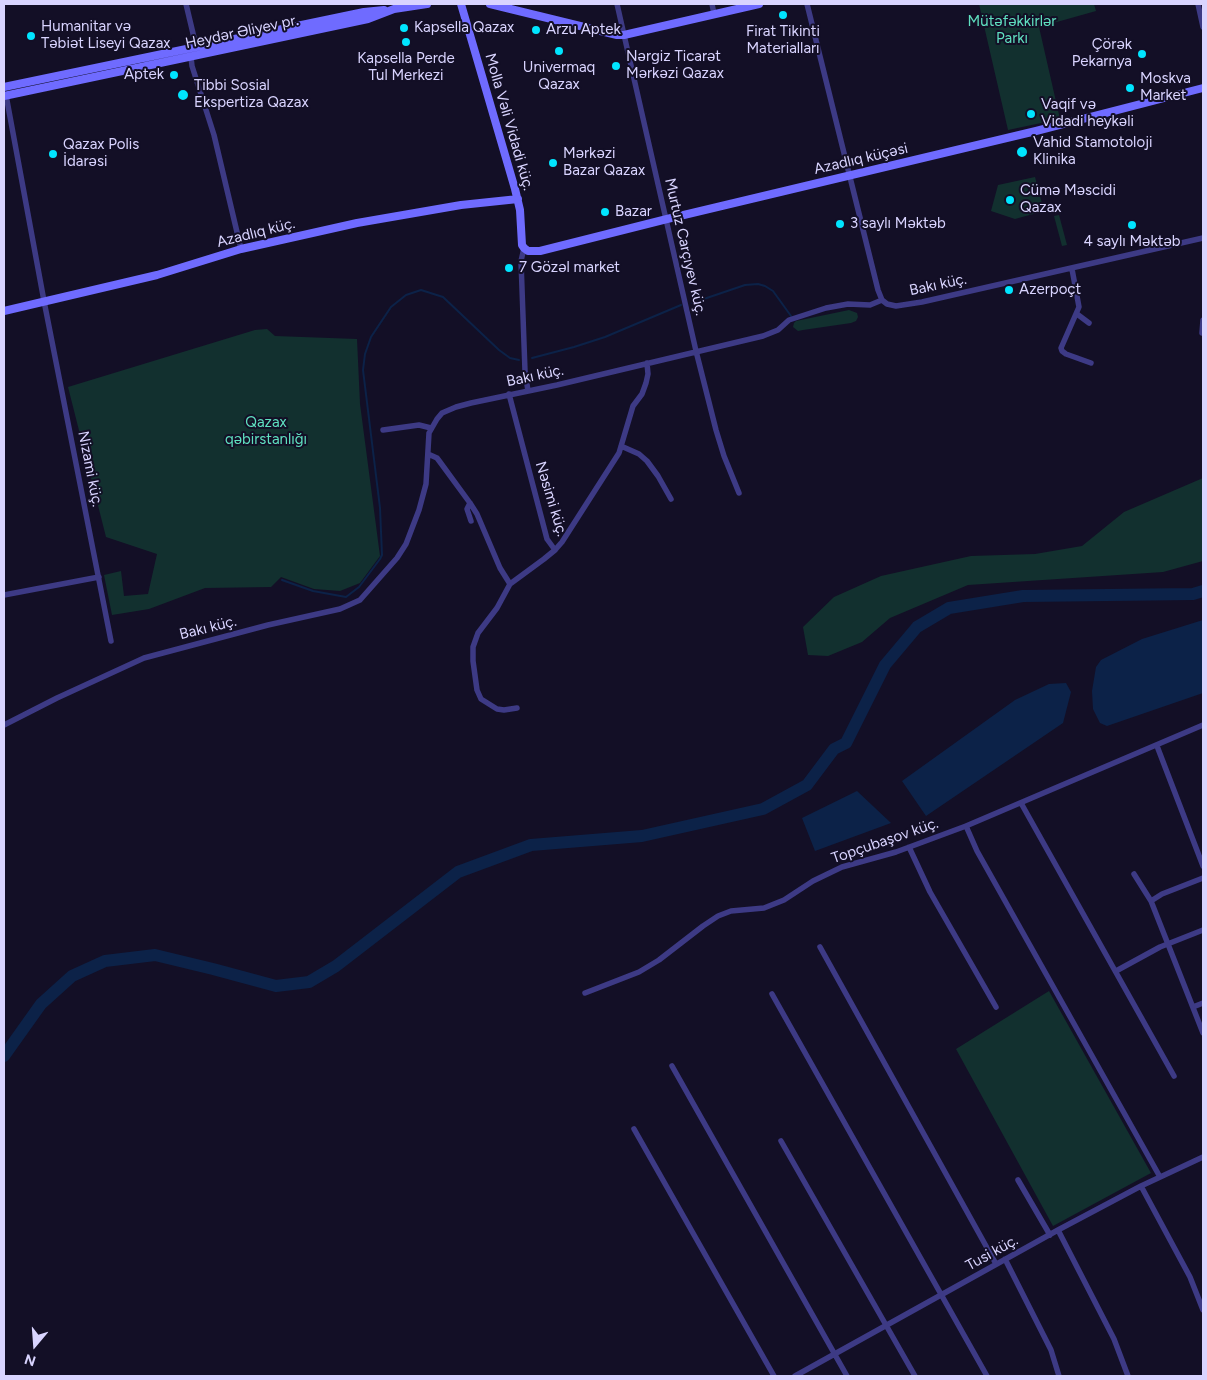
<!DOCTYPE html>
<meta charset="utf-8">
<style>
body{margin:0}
#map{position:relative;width:1207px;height:1380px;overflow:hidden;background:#130f26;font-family:Figtree,sans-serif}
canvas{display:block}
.frame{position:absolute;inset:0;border:5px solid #d9d4ff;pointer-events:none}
.north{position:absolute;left:10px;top:1320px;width:50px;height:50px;-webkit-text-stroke:4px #130f26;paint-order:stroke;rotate:198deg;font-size:14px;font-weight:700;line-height:20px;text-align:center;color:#d9d4ff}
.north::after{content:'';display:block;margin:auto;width:18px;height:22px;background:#d9d4ff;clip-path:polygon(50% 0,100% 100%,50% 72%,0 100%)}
</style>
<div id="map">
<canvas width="1207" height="1380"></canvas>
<div class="frame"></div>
<div class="north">N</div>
</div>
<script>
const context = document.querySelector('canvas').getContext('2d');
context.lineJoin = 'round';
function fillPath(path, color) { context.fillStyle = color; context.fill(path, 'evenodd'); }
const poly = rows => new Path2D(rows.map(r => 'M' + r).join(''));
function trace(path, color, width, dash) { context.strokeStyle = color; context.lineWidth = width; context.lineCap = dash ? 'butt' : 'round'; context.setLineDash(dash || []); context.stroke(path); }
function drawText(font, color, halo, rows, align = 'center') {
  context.font = font + ' Figtree,sans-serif'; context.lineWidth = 4; context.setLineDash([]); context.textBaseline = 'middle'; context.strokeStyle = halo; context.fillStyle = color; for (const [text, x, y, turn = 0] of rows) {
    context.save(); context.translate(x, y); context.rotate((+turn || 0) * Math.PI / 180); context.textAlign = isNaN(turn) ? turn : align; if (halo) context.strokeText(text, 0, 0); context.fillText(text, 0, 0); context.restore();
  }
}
fillPath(poly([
 [979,4,1094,4,1096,11,1039,27,1060,119,1008,130],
 [1035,177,1044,211,1015,219,991,211,998,185],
 [1059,215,1067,245,1062,246,1054,216],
 [849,310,857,313,858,317,856,321,851,323,803,330,798,331,793,327,794,323,796,321],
 [267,329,275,336,357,339,360,404,380,556,360,583,340,591,314,589,281,577,271,587,205,588,149,609,112,615,104,575,121,571,124,596,148,594,157,554,106,537,68,387,255,330],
 [1203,478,1203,561,1163,572,968,585,890,618,862,642,828,656,808,655,803,627,834,597,881,576,971,556,1035,554,1082,546,1124,512],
 [1049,991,1151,1173,1053,1226,956,1049]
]), '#12302f');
fillPath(poly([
 [1203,620,1203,693,1107,726,1100,723,1093,709,1092,691,1096,667,1101,660,1142,639],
 [1066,683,1071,692,1063,723,926,816,902,781,1015,700,1049,684],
 [857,791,891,823,815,851,802,818]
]), '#0c2248');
trace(poly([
 [692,303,745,285,758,284,765,286,773,291,791,316],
 [532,358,574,347,605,337,681,305],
 [282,580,313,591,346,597,359,587,380,559,382,555,380,508,363,370,365,354,371,337,391,307,406,295,421,290,443,297,499,350,510,358,519,360]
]), '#0c2248', 2);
trace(poly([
 [4,1056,41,1004,72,976,105,961,155,955,213,969,276,986,309,982,336,966,458,872,531,845,642,836,763,809,807,785,834,749,846,743,885,665,917,627,949,608,1023,596,1193,594,1203,591]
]), '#0c2248', 12);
trace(poly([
 [186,4,196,46],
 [617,4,696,351,716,430,724,456,739,493],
 [712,4,714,14],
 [807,4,878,290,882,300,887,304,896,306,922,302,1203,238],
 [1198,4,1203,27],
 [191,57,192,66,214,135,241,249],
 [6,95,44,301,111,641],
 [524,248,521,261,525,371,528,391],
 [1072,269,1079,307,1061,348,1062,351,1066,354,1091,363],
 [1077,314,1089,323],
 [1202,333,1203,320],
 [383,430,419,425,431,428],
 [621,446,639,454,647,461,658,476,671,499],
 [428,454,437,458,440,462,470,503,477,514,500,568,510,584,544,559,555,550,547,539,509,394],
 [470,503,467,509,471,521],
 [555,550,562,542,619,453,633,406,642,394,646,383,648,374,647,363],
 [510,584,497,608,478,633,473,647,473,661,477,690,481,699,497,709,504,710,517,708],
 [4,595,99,577],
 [4,725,57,698,144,658,268,625,340,609,360,600,397,558,406,544,419,510,426,484,429,433,437,419,442,413,456,407,471,403,557,385,763,336,778,330,789,320,826,308,848,304,870,305,882,300],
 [1157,746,1203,866],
 [1021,803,1174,1076],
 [966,826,977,851,1160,1177],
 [909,847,930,892,996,1007],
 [1134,874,1151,901,1203,1033],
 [1151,901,1162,894,1203,878],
 [820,947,996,1264],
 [1116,971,1160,947,1203,930],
 [585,993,639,972,659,960,703,926,718,916,731,911,764,908,784,900,813,881,842,867,896,852,966,826,1203,725],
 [772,994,987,1376],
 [1193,1007,1203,1003],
 [672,1066,847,1376],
 [634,1129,774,1376],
 [781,1141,915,1376],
 [1018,1180,1050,1235],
 [1141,1186,1190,1277,1203,1310],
 [1058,1230,1114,1339,1128,1376],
 [1005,1259,1051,1350,1059,1376],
 [795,1376,1058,1230,1141,1186,1203,1157]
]), '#3d3a85', 5.5);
trace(poly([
 [461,4,515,189,520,210,522,245,524,248,528,251,540,251,667,219,1036,131,1203,88],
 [490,4,617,35,624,35,759,4],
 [4,87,364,12,384,10],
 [4,96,368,19,394,9,427,4],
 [4,311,157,275,241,249,357,223,461,205,518,199]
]), '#6f6bff', 8);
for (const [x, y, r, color] of [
 [783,15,5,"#00e5ff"],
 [404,28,5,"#00e5ff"],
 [536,30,5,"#00e5ff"],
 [31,36,5,"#00e5ff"],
 [406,42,5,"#00e5ff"],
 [559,51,5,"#00e5ff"],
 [1142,54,5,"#00e5ff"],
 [616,66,5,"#00e5ff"],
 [174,75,5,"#00e5ff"],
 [1130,88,5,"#00e5ff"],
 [183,95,6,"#00e5ff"],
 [1031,114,5,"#00e5ff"],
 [1022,152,6,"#00e5ff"],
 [53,154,5,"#00e5ff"],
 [553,163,5,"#00e5ff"],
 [1010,200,5,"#00e5ff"],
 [605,212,5,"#00e5ff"],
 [840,224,5,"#00e5ff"],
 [1132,225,5,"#00e5ff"],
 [509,268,5,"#00e5ff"],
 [1009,290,5,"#00e5ff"]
]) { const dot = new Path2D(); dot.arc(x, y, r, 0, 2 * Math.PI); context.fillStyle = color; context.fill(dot); trace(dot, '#130f26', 2); }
drawText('15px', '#5fe0c0', '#130f26', [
 ["Mütəfəkkirlər",1012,22],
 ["Parkı",1012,39],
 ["Qazax",266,423],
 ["qəbirstanlığı",266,440]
]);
drawText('15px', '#d9d4ff', '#130f26', [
 ["Humanitar və",41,27],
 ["Təbiət Liseyi Qazax",41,44],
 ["Kapsella Qazax",414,28],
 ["Arzu Aptek",546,30],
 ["Firat Tikinti",783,32,"center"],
 ["Materialları",783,49,"center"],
 ["Çörək",1132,45,"right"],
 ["Pekarnya",1132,62,"right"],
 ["Nərgiz Ticarət",626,57],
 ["Mərkəzi Qazax",626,74],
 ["Kapsella Perde",406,59,"center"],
 ["Tul Merkezi",406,76,"center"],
 ["Univermaq",559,68,"center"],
 ["Qazax",559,85,"center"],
 ["Aptek",164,75,"right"],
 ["Moskva",1140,79],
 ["Market",1140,96],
 ["Tibbi Sosial",194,86],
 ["Ekspertiza Qazax",194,103],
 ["Vaqif və",1041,105],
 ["Vidadi heykəli",1041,122],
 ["Vahid Stamotoloji",1033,143],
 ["Klinika",1033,160],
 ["Qazax Polis",63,145],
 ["İdarəsi",63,162],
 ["Mərkəzi",563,154],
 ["Bazar Qazax",563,171],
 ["Cümə Məscidi",1020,191],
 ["Qazax",1020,208],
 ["Bazar",615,212],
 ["3 saylı Məktəb",850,224],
 ["4 saylı Məktəb",1132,242,"center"],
 ["7 Gözəl market",519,268],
 ["Azerpoçt",1019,290]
], 'left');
drawText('15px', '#d9d4ff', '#130f26', [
 ["Heydər Əliyev pr.",242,32,-12],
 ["Molla Vəli Vidadi küç.",509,122,74],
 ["Azadlıq küçəsi",861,159,-13],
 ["Azadlıq küç.",256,233,-14],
 ["Murtuz Carçıyev küç.",685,247,77],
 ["Bakı küç.",938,285,-12],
 ["Bakı küç.",535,376,-12],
 ["Nizami küç.",90,469,79],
 ["Nəsimi küç.",551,499,73],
 ["Bakı küç.",208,628,-14],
 ["Topçubaşov küç.",885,841,-19],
 ["Tusi küç.",992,1253,-29]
]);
</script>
